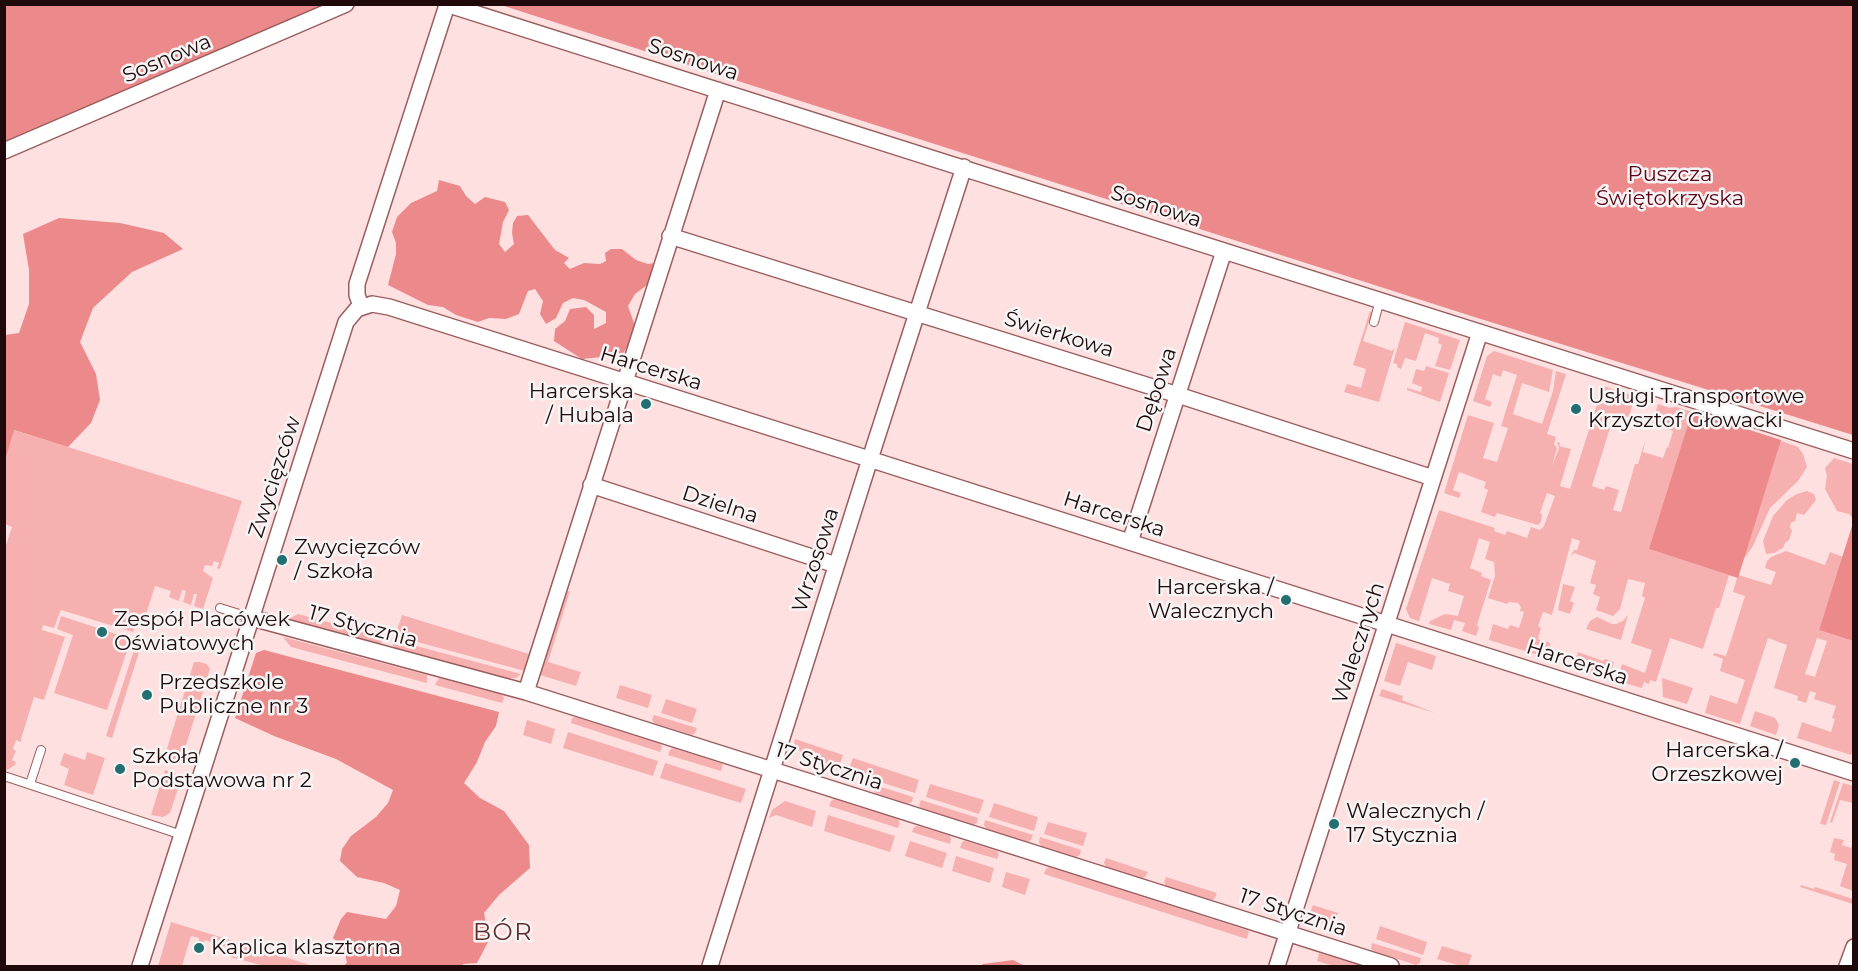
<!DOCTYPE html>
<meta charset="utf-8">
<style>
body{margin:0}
#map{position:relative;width:1858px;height:971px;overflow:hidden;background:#fde0df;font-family:Montserrat,sans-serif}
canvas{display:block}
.frame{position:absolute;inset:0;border:6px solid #20090a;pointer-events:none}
</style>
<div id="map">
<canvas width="1858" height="971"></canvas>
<div class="frame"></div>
</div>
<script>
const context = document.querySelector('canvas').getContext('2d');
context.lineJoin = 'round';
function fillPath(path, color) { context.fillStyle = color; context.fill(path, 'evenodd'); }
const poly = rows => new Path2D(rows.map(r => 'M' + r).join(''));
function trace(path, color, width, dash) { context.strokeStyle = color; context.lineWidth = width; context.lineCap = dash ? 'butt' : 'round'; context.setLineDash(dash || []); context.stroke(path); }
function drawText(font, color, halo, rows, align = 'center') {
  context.font = font + ' Montserrat,sans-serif'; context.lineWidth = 5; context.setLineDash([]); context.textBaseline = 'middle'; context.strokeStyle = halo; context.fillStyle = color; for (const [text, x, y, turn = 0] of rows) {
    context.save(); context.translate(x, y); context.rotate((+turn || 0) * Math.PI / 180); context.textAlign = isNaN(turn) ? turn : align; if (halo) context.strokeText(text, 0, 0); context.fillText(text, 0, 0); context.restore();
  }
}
fillPath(poly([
 [1370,311,1372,312,1363,341,1392,351,1395,347,1379,402,1344,392,1347,384,1361,388,1366,369,1353,365],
 [1405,322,1460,340,1450,370,1435,366,1442,345,1438,343,1439,338,1425,333,1416,361,1405,358,1401,369,1397,367,1397,364,1393,363],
 [1494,351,1553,370,1549,392,1522,383,1513,414,1542,424,1553,391,1556,371,1566,374,1547,434,1556,437,1554,444,1557,448,1552,466,1559,448,1557,442,1560,443,1559,446,1571,449,1560,486,1570,489,1603,386,1635,396,1629,417,1607,413,1603,426,1610,428,1592,486,1604,490,1606,486,1619,490,1613,510,1621,512,1635,464,1638,464,1645,441,1643,452,1663,458,1667,447,1668,448,1673,431,1652,424,1658,404,1670,408,1676,407,1765,435,1798,447,1803,454,1807,467,1798,481,1770,508,1753,546,1743,560,1649,549,1729,575,1719,608,1716,608,1703,649,1670,638,1656,682,1650,680,1649,684,1644,682,1642,688,1617,681,1622,664,1645,673,1652,650,1631,643,1645,598,1642,596,1645,583,1628,579,1620,609,1613,616,1596,610,1600,597,1593,594,1596,585,1590,583,1596,561,1574,553,1570,557,1574,550,1577,550,1580,541,1572,538,1552,615,1543,612,1538,626,1541,628,1538,639,1550,643,1551,659,1489,640,1493,624,1508,629,1510,625,1519,628,1524,612,1520,611,1521,607,1518,603,1509,602,1507,604,1488,598,1495,576,1494,562,1485,559,1490,542,1479,538,1470,568,1482,573,1481,576,1491,580,1477,625,1479,628,1476,636,1462,631,1465,623,1454,620,1451,630,1429,624,1430,621,1445,614,1458,616,1464,596,1448,591,1450,584,1432,578,1419,621,1410,618,1406,609,1439,510,1495,528,1494,531,1505,535,1507,531,1527,538,1531,527,1540,530,1544,526,1555,496,1547,493,1540,513,1542,514,1541,522,1538,525,1497,513,1495,517,1481,512,1488,490,1484,488,1486,482,1459,472,1453,490,1461,493,1459,498,1444,493,1468,415,1494,423,1483,458,1497,462,1508,428,1501,426,1517,375,1503,370,1501,377,1493,374,1485,399,1492,402,1490,407,1473,401,1487,356],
 [1426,366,1449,373,1440,402,1407,390,1407,388,1421,392,1422,387,1412,383,1416,369,1424,371],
 [13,430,242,501,220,569,217,568,219,563,214,561,212,566,205,565,203,571,213,578,203,609,194,606,197,594,194,594,191,605,183,602,186,591,182,590,179,601,169,597,171,591,155,586,142,627,136,625,133,632,61,610,54,628,43,625,42,630,65,637,44,700,34,697,21,739,21,742,16,740,13,749,16,751,12,760,16,762,15,765,7,770,5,769,4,551,12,527,5,524,4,459],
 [1834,458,1853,464,1853,519,1849,514,1837,511,1825,489,1827,476,1825,468],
 [1807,491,1814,494,1816,500,1804,515,1797,513,1795,521,1791,523,1790,527,1792,531,1789,540,1785,543,1783,548,1774,553,1766,554,1763,541,1773,516,1787,500,1797,494],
 [1786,551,1825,565,1830,552,1843,557,1819,630,1853,641,1854,748,1851,755,1797,738,1802,722,1831,732,1835,719,1832,718,1836,706,1814,699,1816,693,1810,691,1806,703,1797,700,1798,696,1774,688,1787,645,1768,638,1740,724,1705,713,1710,695,1737,704,1745,680,1720,671,1723,659,1713,655,1714,653,1726,656,1745,596,1733,592,1738,575,1771,585,1776,572,1765,568,1767,561,1771,557],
 [1817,638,1827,641,1815,677,1805,674],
 [554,575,555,579,525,671,395,636,402,615,529,654],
 [1563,584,1575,587,1570,601,1574,603,1570,614,1558,610],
 [570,591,548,662,581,672,576,686,540,675,543,661,565,592],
 [298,614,383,637,382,642,379,644,287,620],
 [1628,615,1621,640,1586,629,1590,621,1597,617,1612,624,1616,624,1623,621],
 [61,616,131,639,107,710,54,693,73,635,57,629],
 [283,637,427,675,427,683,291,647],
 [394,640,521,674,516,678,506,678,394,648,393,645],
 [1396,643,1436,656,1432,670,1408,662,1400,686,1384,681],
 [135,647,140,649,112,738,106,736],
 [1578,652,1603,661,1605,659,1614,662,1608,680,1573,669],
 [194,662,199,662,207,664,210,669,181,761,174,765,167,763,164,758],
 [439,678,502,695,504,698,502,703,435,685],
 [1662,678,1693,688,1687,704,1663,697],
 [620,685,652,695,648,708,616,698],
 [1382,689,1403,696,1402,700,1435,713,1379,696],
 [666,699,697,709,692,723,661,713],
 [1755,711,1775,718,1779,725,1776,735,1750,726],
 [654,715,697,728,695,733,692,735,654,723,652,719],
 [575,717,661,744,662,747,660,752,571,723,572,718],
 [527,720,555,729,551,744,523,735],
 [568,732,658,761,653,776,563,748],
 [795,739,843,755,838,769,806,759,794,743],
 [673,748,723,764,721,771,668,755,670,750],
 [87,752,105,758,93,795,64,785,69,769,60,765,64,753,85,760],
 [853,758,919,780,915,793,848,772],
 [665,763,746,789,741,803,660,778],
 [165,770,175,773,180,783,170,813,163,817,151,815],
 [1834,780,1840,782,1826,825,1820,824],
 [1843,783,1853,786,1853,803,1840,800,1832,823,1830,822],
 [930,784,984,800,979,814,926,797],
 [875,785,913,797,912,802,908,804,875,793,874,790],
 [834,799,898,819,900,823,898,828,829,806,831,801],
 [921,800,978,818,977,823,973,825,921,808,919,805],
 [785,801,816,811,812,827,776,815,769,818,772,810],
 [994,803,1038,817,1034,831,989,817],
 [828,815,895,836,890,852,824,831],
 [985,820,1033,835,1031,840,1028,842,986,829,984,825],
 [1048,822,1087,833,1083,846,1044,834],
 [918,826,950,836,951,839,950,844,912,832,914,827],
 [1040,837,1081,850,1080,855,1076,857,1041,846,1039,842],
 [1834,838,1844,840,1842,845,1851,848,1853,843,1853,891,1840,886,1847,864,1834,860,1835,854,1830,852],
 [910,841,947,853,942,868,905,856],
 [965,841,997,851,999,854,997,859,960,848,962,842],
 [956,856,994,868,990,883,952,871],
 [1106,858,1148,872,1146,876,1143,878,1106,867,1104,863],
 [1049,867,1249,931,1247,939,1044,874,1046,869],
 [1006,872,1030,879,1025,895,1002,887],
 [1166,877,1217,893,1215,898,1212,900,1166,886,1164,882],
 [1801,885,1814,889,1815,887,1853,899,1853,904,1800,887],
 [1313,905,1338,913,1334,926,1315,920,1311,910],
 [171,922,230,940,313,966,265,966,230,957,232,949,219,945,218,947,213,946,214,943,205,940,204,942,199,941,199,938,191,936,182,966,158,966],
 [1380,926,1427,942,1423,955,1376,939],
 [1372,943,1421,958,1420,963,1416,965,1373,951,1371,948],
 [1442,946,1472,955,1468,966,1461,966,1437,959],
 [1319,953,1362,966,1334,966,1317,961]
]), '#f7b0b0');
fillPath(poly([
 [5,4,325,4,325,5,5,141],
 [501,5,1853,5,1853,435,1468,315],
 [439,180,460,186,466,196,475,204,485,197,505,202,509,210,503,222,499,244,505,252,514,244,512,233,513,223,517,216,528,215,555,250,569,258,564,263,570,269,584,263,600,264,606,261,605,253,611,249,622,249,636,260,648,264,654,263,647,285,635,294,628,306,635,326,629,344,622,355,582,359,554,341,555,329,565,321,570,309,586,307,594,315,594,329,606,323,606,312,584,300,573,298,563,303,556,318,546,324,540,314,543,301,535,289,528,291,519,314,506,319,489,318,478,322,456,315,443,307,428,305,388,285,396,254,396,243,392,232,397,217,411,203,437,191],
 [59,218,120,223,164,233,183,249,132,272,93,308,80,342,96,374,100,400,91,423,68,447,14,430,5,460,5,335,19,333,29,304,29,270,23,234],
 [1692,412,1781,440,1738,578,1649,549],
 [1853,523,1853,641,1819,630],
 [264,650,499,712,496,726,485,742,477,762,464,783,480,798,504,811,529,845,530,868,499,895,484,913,489,940,477,963,463,964,462,966,343,966,347,963,344,948,333,938,341,919,347,912,386,919,396,906,400,890,384,883,357,877,340,861,342,849,351,836,376,817,388,803,393,790,336,759,274,736,235,718,256,653],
 [1013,960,1025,966,981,966,983,964]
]), '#ec898b');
const service = poly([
 [1374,322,1380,300],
 [220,608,252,618],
 [4,776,182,835],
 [30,784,41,750]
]);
const minor = poly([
 [446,4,1854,451],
 [4,151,346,4],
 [670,236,1178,395,1433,478],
 [361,306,357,295,357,284,447,5],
 [591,485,836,565],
 [1130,542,1224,251],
 [252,618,526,692,1391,966],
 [526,692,718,90],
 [140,966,346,322,357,309,372,304,389,307,844,451,1854,773],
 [710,966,870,459,964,167],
 [1277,966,1480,332],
 [1847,966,1854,947]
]);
trace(service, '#9b5d5e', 10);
trace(minor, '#9b5d5e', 18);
trace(service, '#fff', 8);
trace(minor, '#fff', 15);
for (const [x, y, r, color] of [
 [646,404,6,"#226e71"],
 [1576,409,6,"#226e71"],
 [282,560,6,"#226e71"],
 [1286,600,6,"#226e71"],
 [102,632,6,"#226e71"],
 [147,695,6,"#226e71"],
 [1795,763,6,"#226e71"],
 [120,769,6,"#226e71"],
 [1334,824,6,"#226e71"],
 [199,948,6,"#226e71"]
]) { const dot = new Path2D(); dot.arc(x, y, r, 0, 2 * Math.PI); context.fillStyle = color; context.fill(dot); trace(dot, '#f5f5f5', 2); }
drawText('21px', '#20090a', '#f5f5f5', [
 ["Sosnowa",167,59,-23],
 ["Sosnowa",693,60,18],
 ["Sosnowa",1156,207,18],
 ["Świerkowa",1059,335,17],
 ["Harcerska",651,369,17],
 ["Dębowa",1157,390,-72],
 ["Zwycięzców",275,477,-72],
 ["Dzielna",720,505,18],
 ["Harcerska",1114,515,18],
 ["Wrzosowa",816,560,-72],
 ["17 Stycznia",363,627,15],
 ["Walecznych",1359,643,-72],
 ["Harcerska",1577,663,18],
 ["17 Stycznia",829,767,18],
 ["17 Stycznia",1293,913,18]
]);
drawText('21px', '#5f0316', '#f5f5f5', [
 ["Puszcza",1670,175],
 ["Świętokrzyska",1670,199]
]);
drawText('21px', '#20090a', '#f5f5f5', [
 ["Harcerska",634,392,"right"],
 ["/ Hubala",634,416,"right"],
 ["Usługi Transportowe",1588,397],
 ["Krzysztof Głowacki",1588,421],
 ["Zwycięzców",294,548],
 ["/ Szkoła",294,572],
 ["Harcerska /",1274,588,"right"],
 ["Walecznych",1274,612,"right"],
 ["Zespół Placówek",114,620],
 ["Oświatowych",114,644],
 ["Przedszkole",159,683],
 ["Publiczne nr 3",159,707],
 ["Harcerska /",1783,751,"right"],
 ["Orzeszkowej",1783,775,"right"],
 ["Szkoła",132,757],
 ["Podstawowa nr 2",132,781],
 ["Walecznych /",1346,812],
 ["17 Stycznia",1346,836],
 ["Kaplica klasztorna",211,948]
], 'left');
context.letterSpacing = '1.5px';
drawText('24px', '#632b2e', '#f5f5f5', [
 ["BÓR",503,933]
]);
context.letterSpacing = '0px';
</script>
